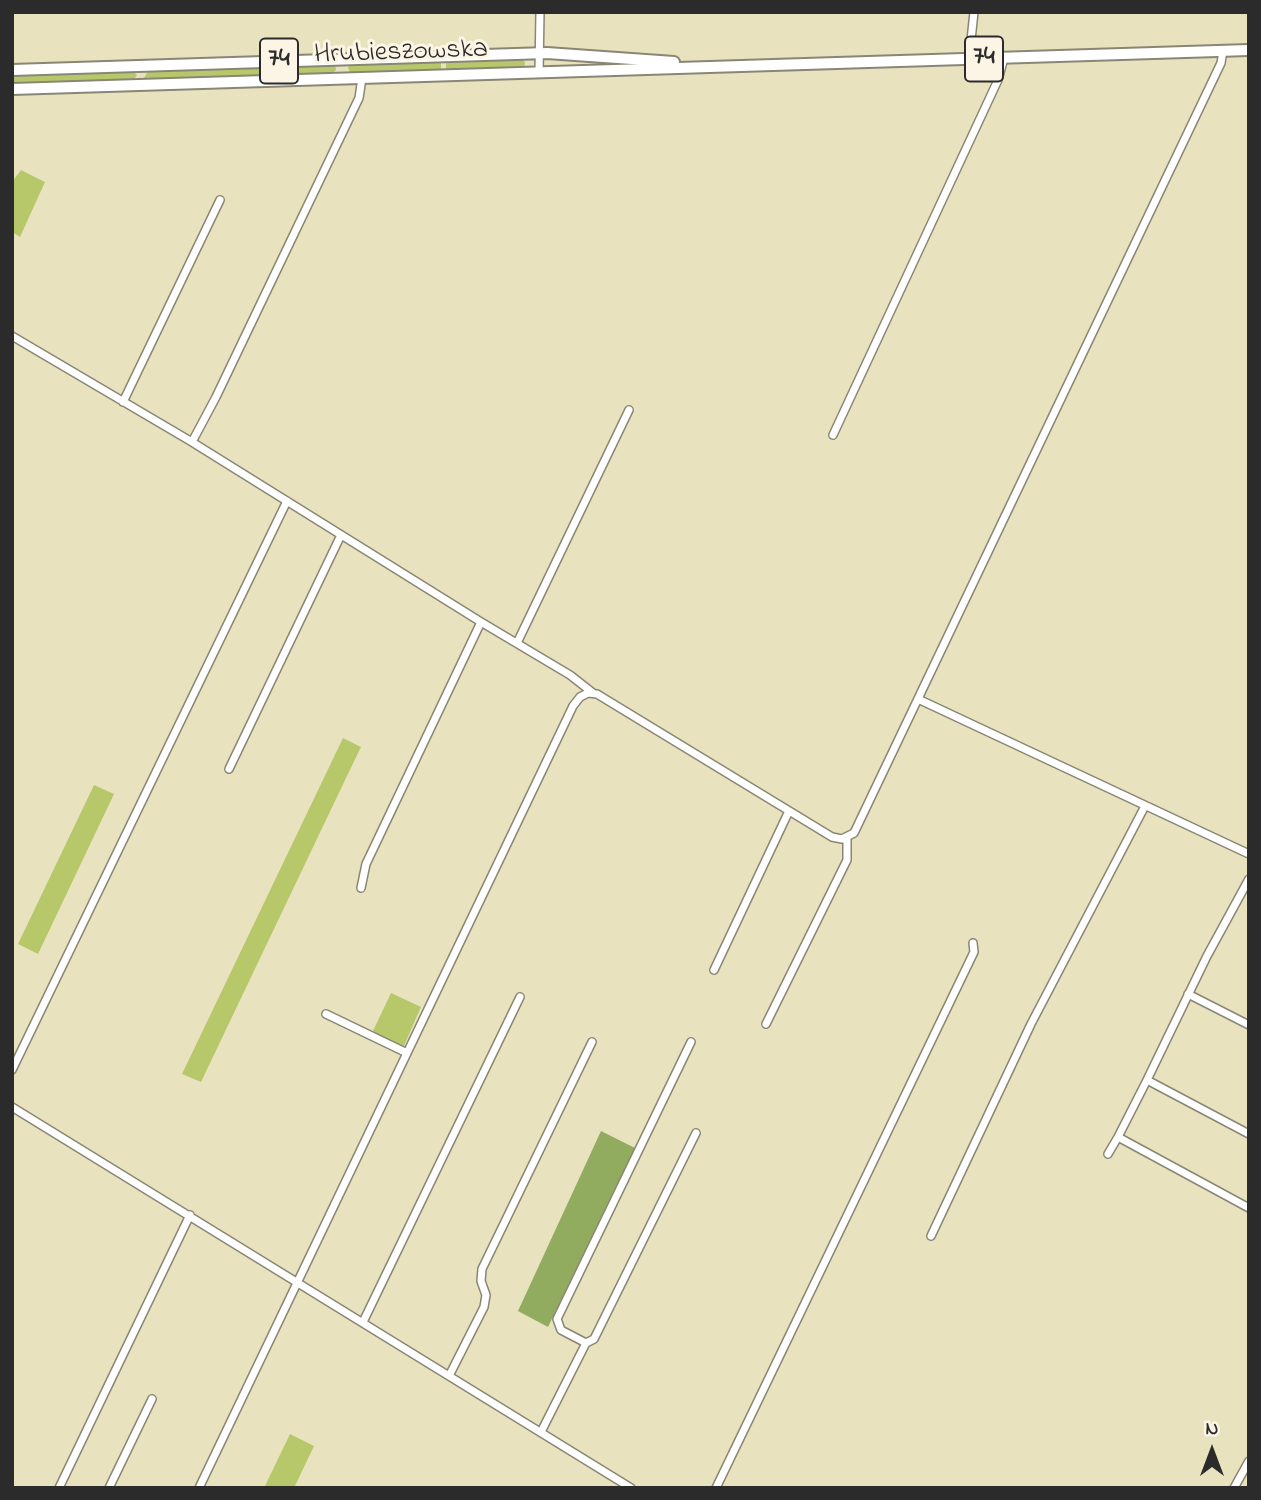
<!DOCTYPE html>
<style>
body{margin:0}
#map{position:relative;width:1261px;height:1500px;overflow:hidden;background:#e9e2bf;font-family:"Indie Flower",sans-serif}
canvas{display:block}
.frame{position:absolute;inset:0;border:14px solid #2b2b2b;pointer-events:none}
.north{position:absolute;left:1177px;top:1416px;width:70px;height:70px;-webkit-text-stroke:5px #fcf5e5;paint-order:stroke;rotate:0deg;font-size:19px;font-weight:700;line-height:28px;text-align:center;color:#2b2b2b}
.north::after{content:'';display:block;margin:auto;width:24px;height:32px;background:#2b2b2b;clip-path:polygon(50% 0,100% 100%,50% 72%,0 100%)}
</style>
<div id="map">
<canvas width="1261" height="1500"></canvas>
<div class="frame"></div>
<div class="north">N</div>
</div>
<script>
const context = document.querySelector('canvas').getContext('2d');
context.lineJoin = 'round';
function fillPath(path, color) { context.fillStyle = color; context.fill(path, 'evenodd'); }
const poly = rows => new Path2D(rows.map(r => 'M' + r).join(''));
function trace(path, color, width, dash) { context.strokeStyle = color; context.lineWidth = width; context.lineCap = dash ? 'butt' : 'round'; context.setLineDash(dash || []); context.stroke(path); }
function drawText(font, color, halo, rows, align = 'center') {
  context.font = font + ' "Indie Flower",sans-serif'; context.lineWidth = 6; context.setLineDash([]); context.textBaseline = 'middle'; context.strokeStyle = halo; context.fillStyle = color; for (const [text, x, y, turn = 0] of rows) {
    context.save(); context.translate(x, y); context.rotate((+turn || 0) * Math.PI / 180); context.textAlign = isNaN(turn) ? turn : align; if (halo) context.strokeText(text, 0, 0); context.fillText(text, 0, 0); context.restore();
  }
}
fillPath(poly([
 [521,59,525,62,524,69,446,72,446,61],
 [441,61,441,72,351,74,348,68,350,64],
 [335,64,336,70,330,75,147,81,144,78,148,71],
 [132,71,137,75,133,81,12,85,12,75],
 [21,170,45,182,20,237,12,232,12,182],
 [343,738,361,747,346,778,201,1082,182,1074],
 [94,785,114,794,38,954,18,944],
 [391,993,421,1007,403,1048,372,1033],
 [290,1434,314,1446,294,1488,264,1488]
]), '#b7c86b');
fillPath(poly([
 [601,1131,635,1148,548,1327,518,1311]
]), '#91ac5f');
const minor = poly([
 [969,59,974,12],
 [539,72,540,12],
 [12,336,192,442,481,622,570,675,593,693],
 [123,402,220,200],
 [833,435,998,80,1004,58],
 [192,442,216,397,359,98,362,78],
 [517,643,629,410],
 [918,699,1249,854],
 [229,769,341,535],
 [361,888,366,864,481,622],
 [714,970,789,811],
 [1188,994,1249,1025],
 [326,1014,407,1053],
 [766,1024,847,860,847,838],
 [12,1070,287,501],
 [1147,1080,1207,956,1249,879],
 [12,1107,631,1488],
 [1249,1134,1147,1080,1118,1137,1249,1208],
 [1108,1154,1118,1137],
 [931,1236,1031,1024,1145,806],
 [363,1322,520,997],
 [586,1343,594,1339,696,1133],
 [449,1376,484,1307,486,1295,481,1281,482,1269,592,1042],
 [541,1432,586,1343,561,1330,557,1319,691,1042],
 [59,1488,190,1215],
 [109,1488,152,1399],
 [199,1488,573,706,580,697,588,693,597,694,832,837,842,839,854,833,1221,63,1223,51],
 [716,1488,974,952,973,943],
 [1234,1488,1249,1461]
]);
const primary = poly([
 [12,70,547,53,674,62],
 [12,89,1249,50]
]);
trace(minor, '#8a8675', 10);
trace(primary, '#8a8675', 14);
trace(minor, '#fff', 7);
trace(primary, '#fff', 10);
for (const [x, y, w] of [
 [984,59,38],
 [279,61,38]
]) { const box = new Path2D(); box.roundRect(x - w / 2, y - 22.5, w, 45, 5); context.fillStyle = '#fcf5e5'; context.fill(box); trace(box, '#2b2b2b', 2); }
drawText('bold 26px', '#2b2b2b', null, [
 ["74",984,59],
 ["74",279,61]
]);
drawText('28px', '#2b2b2b', '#fcf5e5', [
 ["Hrubieszowska",401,54,-2]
]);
</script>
